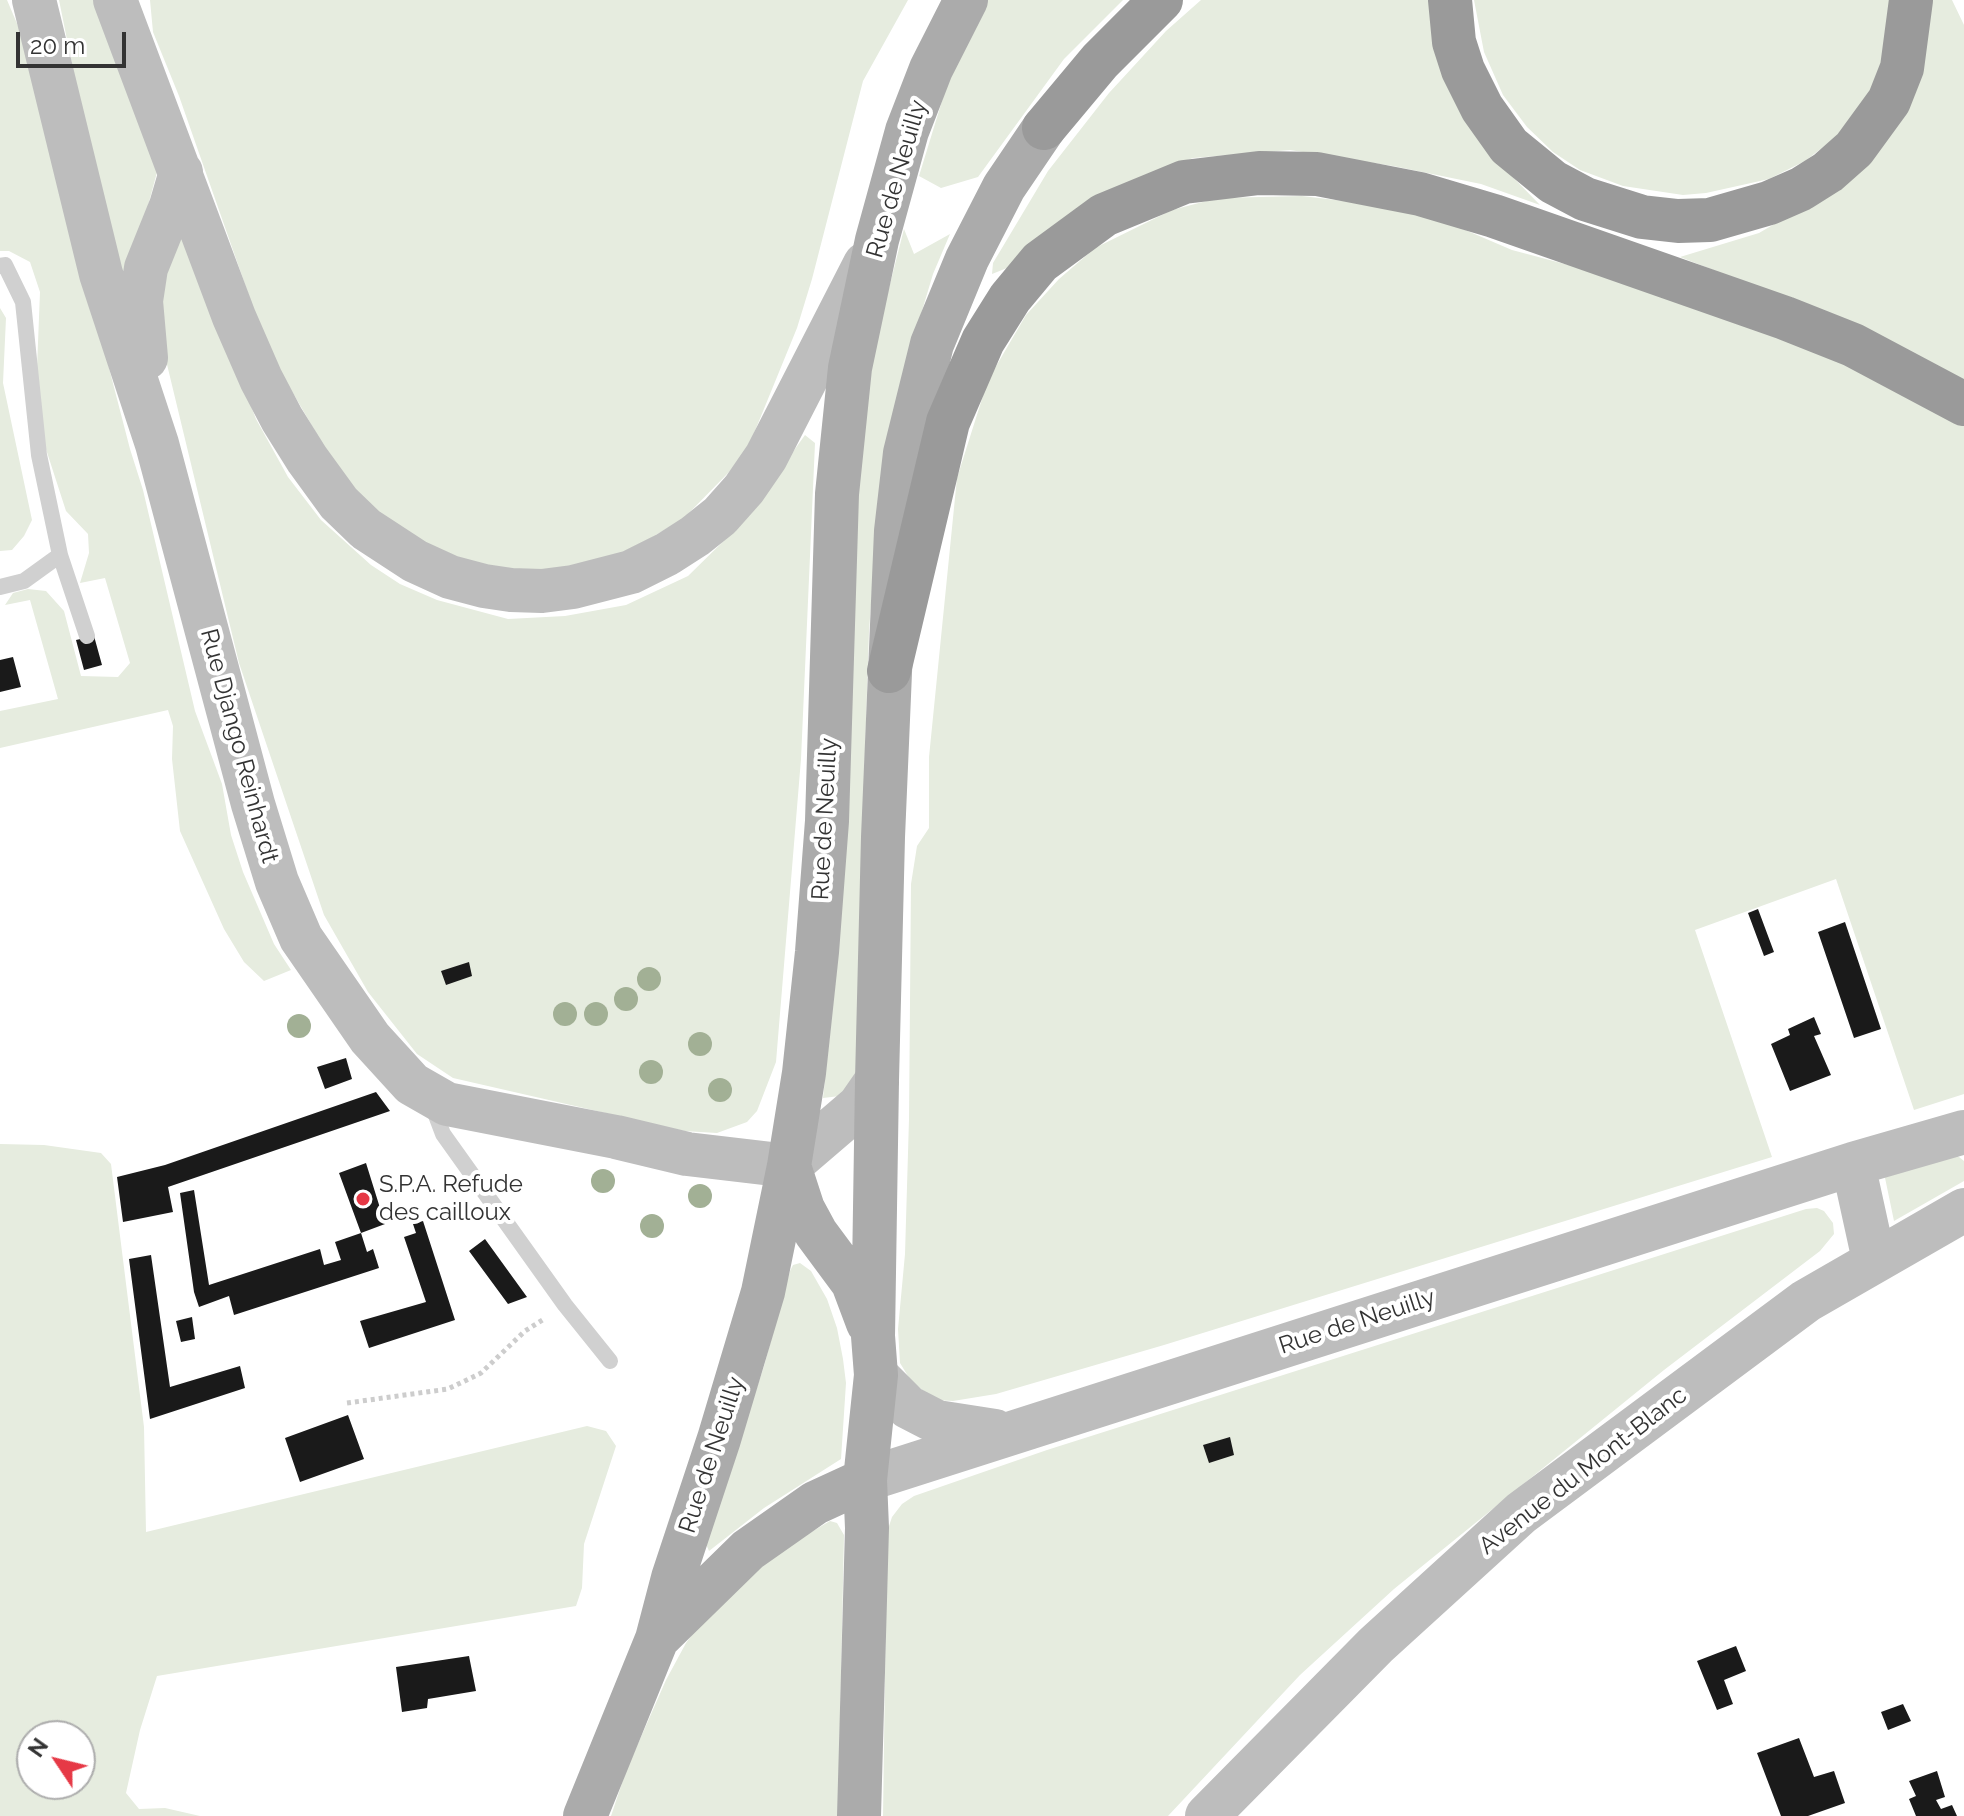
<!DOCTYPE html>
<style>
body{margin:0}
#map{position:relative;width:1964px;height:1816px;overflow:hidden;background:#fff;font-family:Raleway,sans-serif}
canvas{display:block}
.north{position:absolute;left:16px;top:1720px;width:80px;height:80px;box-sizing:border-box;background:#fff;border:2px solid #adadad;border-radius:50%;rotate:305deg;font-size:22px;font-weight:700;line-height:32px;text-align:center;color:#333}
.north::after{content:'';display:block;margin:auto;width:28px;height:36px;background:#e63946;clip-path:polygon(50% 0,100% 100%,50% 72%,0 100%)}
.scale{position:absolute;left:16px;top:32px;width:110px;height:36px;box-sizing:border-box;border:4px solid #333;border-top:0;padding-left:10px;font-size:24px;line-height:28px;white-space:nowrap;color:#333;-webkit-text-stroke:6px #fff;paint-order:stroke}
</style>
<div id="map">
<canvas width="1964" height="1816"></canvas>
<div class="north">N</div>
<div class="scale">20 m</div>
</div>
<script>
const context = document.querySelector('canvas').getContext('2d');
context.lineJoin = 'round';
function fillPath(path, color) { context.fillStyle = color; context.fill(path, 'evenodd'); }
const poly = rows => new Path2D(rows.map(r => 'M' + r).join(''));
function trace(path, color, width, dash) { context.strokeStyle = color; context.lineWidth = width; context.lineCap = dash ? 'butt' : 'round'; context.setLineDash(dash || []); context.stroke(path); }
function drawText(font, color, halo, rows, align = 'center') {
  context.font = font + ' Raleway,sans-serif'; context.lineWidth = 8; context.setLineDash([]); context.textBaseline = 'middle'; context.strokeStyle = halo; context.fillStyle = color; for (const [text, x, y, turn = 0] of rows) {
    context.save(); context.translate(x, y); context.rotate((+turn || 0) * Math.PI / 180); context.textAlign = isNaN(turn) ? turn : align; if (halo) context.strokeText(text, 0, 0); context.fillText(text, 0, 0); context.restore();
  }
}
fillPath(poly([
 [0,0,7,0,24,40,130,449,143,490,195,711,222,784,231,835,243,872,274,944,291,970,264,981,244,962,224,929,180,831,172,759,173,726,168,710,0,748,0,711,58,699,30,600,5,605,13,593,28,589,46,591,64,611,81,676,118,677,130,663,105,578,80,583,89,553,88,534,66,511,44,443,37,368,40,292,30,262,9,251,0,251],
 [59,0,96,0,159,165,131,268,124,271,112,262],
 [150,0,908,0,863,81,812,279,797,328,750,443,731,470,684,518,636,547,592,567,533,575,463,561,394,530,344,481,268,350,179,96,153,32],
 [988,0,1123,0,1064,59,978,177,941,188,919,176,946,88],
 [1201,0,1431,0,1504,168,1540,205,1481,184,1393,166,1290,150,1193,158,1140,177,1007,268,992,274,993,263,1048,171,1109,93,1166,31],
 [1474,0,1892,0,1882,61,1868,98,1844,131,1805,161,1769,179,1706,193,1683,195,1623,186,1580,170,1553,152,1527,127,1503,95,1484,52],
 [1926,0,1952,0,1964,25,1964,383,1844,321,1680,257,1759,233,1821,197],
 [1302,196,1395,207,1449,223,1512,250,1610,276,1828,357,1931,403,1964,424,1964,1094,1914,1110,1836,879,1695,930,1772,1157,1164,1345,996,1394,953,1401,935,1400,911,1381,900,1363,898,1329,905,1254,909,1119,911,884,917,846,929,828,929,757,957,478,988,380,1026,315,1059,279,1095,248,1172,210,1218,198],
 [182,228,256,419,288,477,321,520,371,565,400,584,437,600,508,619,565,616,626,605,688,576,742,523,805,435,815,443,801,759,776,1062,757,1111,747,1122,717,1133,684,1131,453,1078,417,1054,368,992,324,915,239,663,164,352,156,299],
 [904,229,914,254,950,234,933,274,901,381,881,472,869,631,864,783,862,1064,840,1096,823,1098,837,966,860,452,874,347],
 [0,308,6,318,3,383,32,520,24,536,12,550,0,551],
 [0,1144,44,1145,101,1153,111,1164,144,1427,146,1532,587,1426,606,1431,616,1446,584,1544,582,1588,576,1606,157,1676,140,1730,126,1793,139,1809,165,1808,200,1816,0,1816],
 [80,1736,80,1784,32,1784,32,1736],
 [1954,1153,1964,1161,1964,1181,1894,1221,1884,1173],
 [1817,1208,1824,1211,1833,1223,1834,1234,1820,1251,1664,1370,1394,1589,1300,1675,1168,1816,883,1816,887,1532,892,1517,902,1504,914,1496,1047,1450,1806,1209],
 [800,1263,811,1271,827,1299,837,1328,843,1359,846,1383,841,1459,764,1508,709,1551,706,1544,764,1366,790,1271,793,1265],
 [830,1521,837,1523,844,1535,838,1816,611,1816,626,1771,666,1680,686,1643,706,1616,735,1589,784,1548]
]), '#e6ecdf');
fillPath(poly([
 [94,636,102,665,84,670,76,640],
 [13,657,21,687,0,692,0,660],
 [1758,909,1774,952,1764,956,1748,913],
 [1845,922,1881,1029,1854,1038,1818,932],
 [469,962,472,976,446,985,441,971],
 [1814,1017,1821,1034,1814,1036,1831,1075,1790,1091,1771,1044,1790,1035,1788,1029],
 [346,1058,352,1079,325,1089,317,1067],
 [376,1092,390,1111,168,1187,173,1212,123,1222,117,1177,165,1165],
 [366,1163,385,1224,361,1233,367,1252,373,1249,379,1268,234,1315,229,1296,199,1307,194,1292,180,1193,194,1190,209,1285,320,1249,324,1265,341,1260,335,1242,361,1233,339,1173],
 [423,1221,455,1320,369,1348,360,1321,426,1302,404,1237,416,1233,413,1224],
 [485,1239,527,1297,508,1304,469,1251],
 [151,1255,170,1387,240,1366,245,1388,150,1419,129,1259],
 [192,1317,195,1339,181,1342,176,1321],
 [348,1415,364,1459,300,1482,285,1438],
 [1230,1437,1234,1455,1209,1463,1203,1445],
 [1736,1646,1746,1671,1724,1680,1733,1704,1717,1710,1697,1661],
 [469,1656,476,1691,428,1699,427,1708,402,1712,396,1667],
 [1903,1704,1911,1721,1888,1730,1881,1712],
 [1799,1738,1814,1777,1834,1771,1845,1803,1808,1816,1781,1816,1757,1753],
 [1937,1771,1945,1797,1936,1800,1941,1809,1952,1805,1957,1816,1916,1816,1909,1799,1916,1796,1909,1781]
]), '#1a1a1a');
trace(poly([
 [347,1403,448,1389,481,1373,525,1331,544,1319]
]), '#cdcdcd', 5, [4, 4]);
trace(poly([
 [0,266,5,265,23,302,39,455,60,555,24,581,0,587],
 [60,555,87,636],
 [432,1105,443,1134,565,1305,610,1361]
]), '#d0d0d0', 16);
trace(poly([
 [34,0,101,274,157,444,253,804,277,882,301,938,370,1038,412,1084,447,1104,616,1137,687,1154,789,1166,859,1106,877,1080],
 [115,0,234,317,261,379,282,419,307,459,339,503,366,529,415,561,450,577,484,586,511,590,542,591,573,587,631,572,667,554,695,536,720,516,744,489,766,457,865,264],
 [146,358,141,301,146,268,171,206,181,172],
 [1853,1164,1874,1260],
 [876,1375,908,1407,937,1422,995,1431],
 [865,1480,1853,1164,1964,1132],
 [1207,1816,1376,1645,1521,1513,1806,1301,1964,1210]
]), '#bdbdbd', 44);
trace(poly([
 [789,1166,803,1209,816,1233,853,1283,868,1323],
 [659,1637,748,1550,815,1503,865,1480],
 [585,1816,657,1639,673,1578,719,1439,763,1292,789,1166,804,1073,817,952,827,821,837,494,850,368,877,240,907,131,931,69,966,0],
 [859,1816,867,1528,865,1480,876,1375,873,1336,877,1080,883,837,896,531,905,453,932,344,967,259,1004,187,1044,128]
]), '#ababab', 44);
trace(poly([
 [1450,0,1454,42,1463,70,1482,108,1509,146,1553,182,1585,199,1642,217,1678,221,1710,220,1769,203,1801,189,1828,172,1854,149,1889,101,1902,68,1911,0],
 [1044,128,1100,61,1161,0],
 [889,671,948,422,983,341,1010,298,1040,262,1104,215,1184,182,1259,173,1317,174,1420,194,1494,216,1785,318,1853,345,1964,404]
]), '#9a9a9a', 44);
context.fillStyle = '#a2b095';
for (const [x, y] of [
 [649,979],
 [626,999],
 [565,1014],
 [596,1014],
 [299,1026],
 [700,1044],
 [651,1072],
 [720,1090],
 [603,1181],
 [700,1196],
 [652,1226]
]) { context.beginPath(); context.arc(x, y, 12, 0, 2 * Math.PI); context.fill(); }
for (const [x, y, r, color] of [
 [363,1199,8,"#e63946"]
]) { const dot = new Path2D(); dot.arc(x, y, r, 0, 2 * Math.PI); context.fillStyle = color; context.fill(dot); trace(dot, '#fff', 3); }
drawText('24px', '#333', '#fff', [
 ["Rue de Neuilly",897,179,-74],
 ["Rue Django Reinhardt",239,746,75],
 ["Rue de Neuilly",825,819,-87],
 ["Rue de Neuilly",1357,1322,-18],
 ["Rue de Neuilly",712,1455,-72],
 ["Avenue du Mont-Blanc",1583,1471,-38]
]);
drawText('24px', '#333', '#fff', [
 ["S.P.A. Refude",379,1185],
 ["des cailloux",379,1213]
], 'left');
</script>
